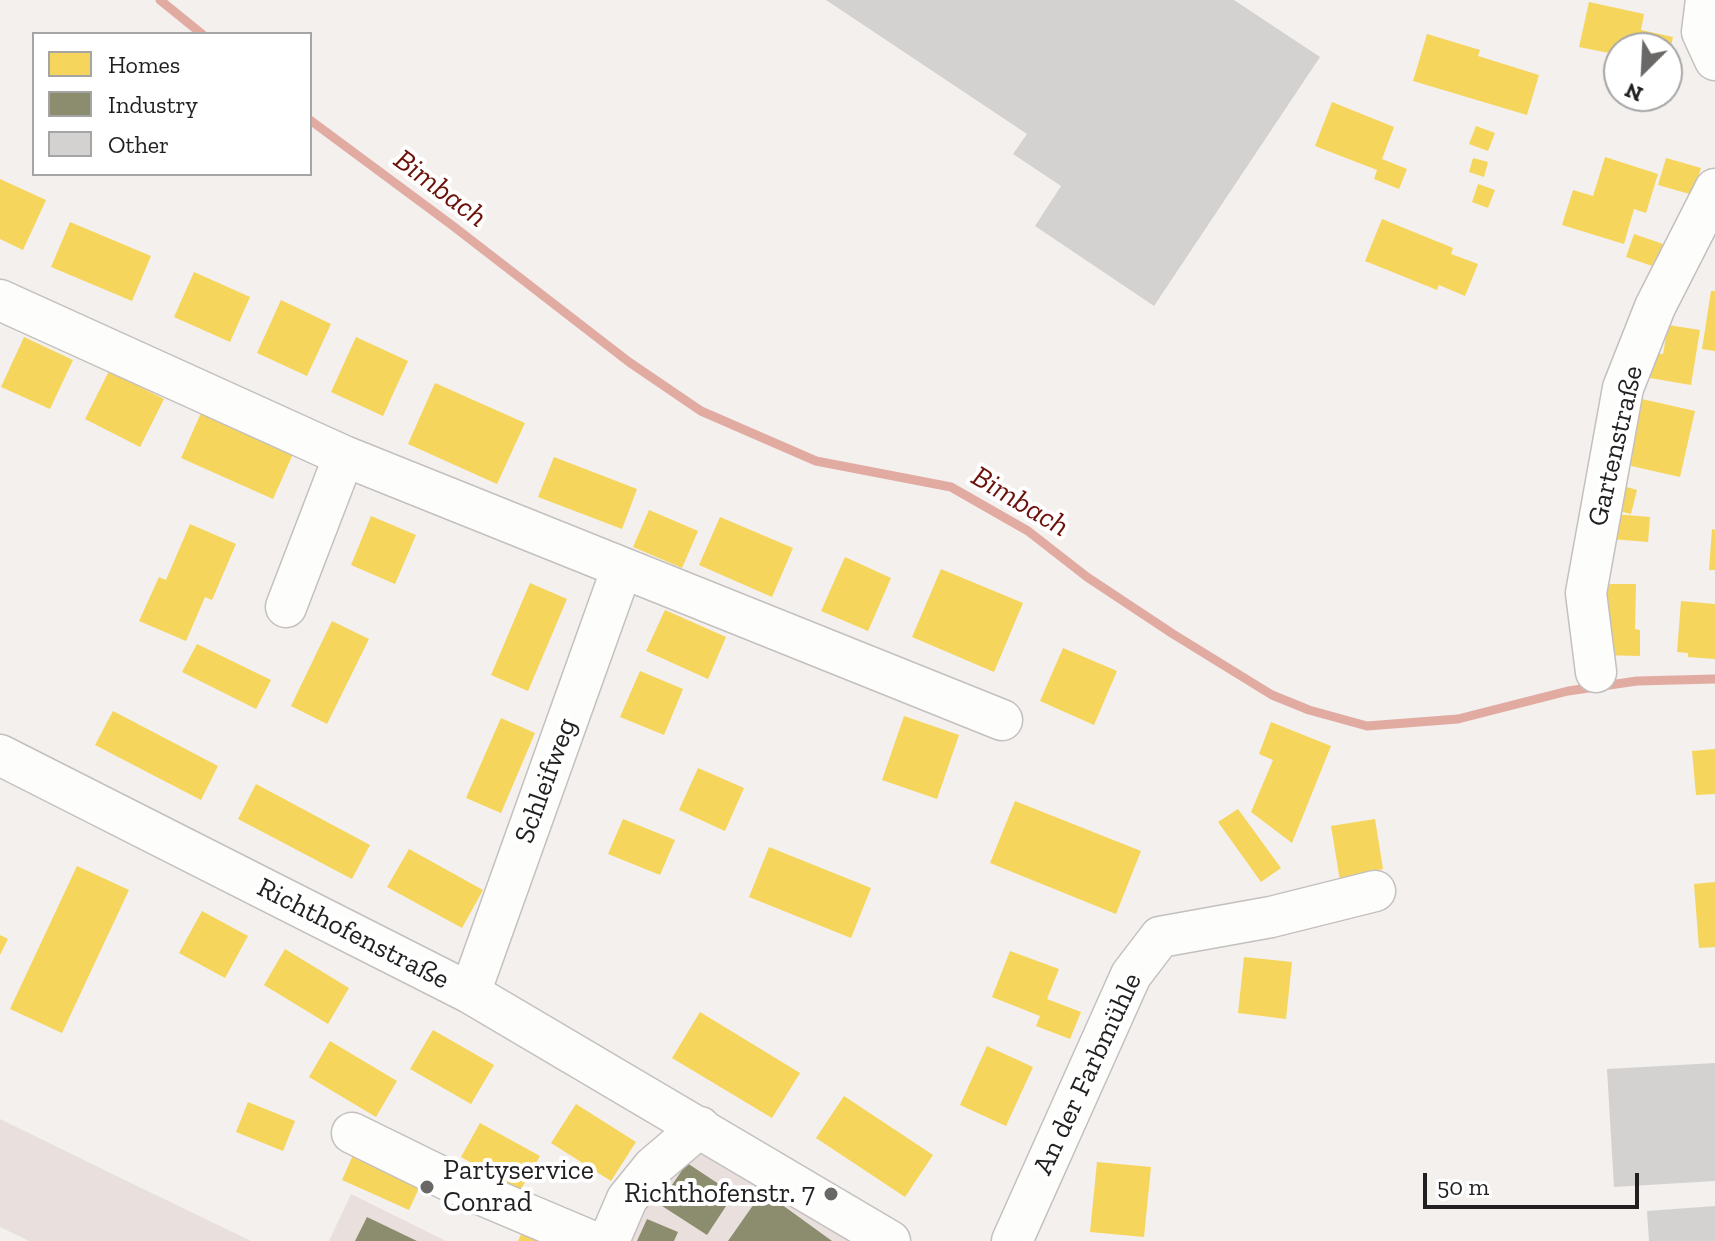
<!DOCTYPE html>
<meta charset="utf-8">
<style>
body{margin:0}
#map{position:relative;width:1715px;height:1241px;overflow:hidden;background:#f3f0ee;font-family:"Zilla Slab",serif}
canvas{display:block}
.legend{position:absolute;left:32px;top:32px;width:280px;height:144px;box-sizing:border-box;background:#fff;border:2px solid #a6a5a5;margin:0;padding:10px 14px;list-style:none;font-size:24px;color:#211f1f}
.legend li{display:flex;align-items:center;gap:16px;height:40px}
.legend b{width:40px;border:2px solid #a6a5a5}
.north{position:absolute;left:1603px;top:32px;width:80px;height:80px;box-sizing:border-box;background:#fff;border:2px solid #a6a5a5;border-radius:50%;rotate:204deg;font-size:22px;font-weight:700;line-height:32px;text-align:center;color:#211f1f}
.north::after{content:'';display:block;margin:auto;width:28px;height:36px;background:#6a6867;clip-path:polygon(50% 0,100% 100%,50% 72%,0 100%)}
.scale{position:absolute;left:1423px;top:1173px;width:216px;height:36px;box-sizing:border-box;border:4px solid #211f1f;border-top:0;padding-left:10px;font-size:24px;line-height:28px;white-space:nowrap;color:#211f1f;-webkit-text-stroke:6px #fff;paint-order:stroke}
</style>
<div id="map">
<canvas width="1715" height="1241"></canvas>
<ul class="legend">
<li><b style="height:22px;background:#f6d55c"></b>Homes</li>
<li><b style="height:22px;background:#8c8c6e"></b>Industry</li>
<li><b style="height:22px;background:#d4d2d0"></b>Other</li>
</ul>
<div class="north">N</div>
<div class="scale">50 m</div>
</div>
<script>
const context = document.querySelector('canvas').getContext('2d');
context.lineJoin = 'round';
function fillPath(path, color) { context.fillStyle = color; context.fill(path, 'evenodd'); }
const poly = rows => new Path2D(rows.map(r => 'M' + r).join(''));
function trace(path, color, width, dash) { context.strokeStyle = color; context.lineWidth = width; context.lineCap = dash ? 'butt' : 'round'; context.setLineDash(dash || []); context.stroke(path); }
function drawText(font, color, halo, rows, align = 'center') {
  context.font = font + ' "Zilla Slab",serif'; context.lineWidth = 8; context.setLineDash([]); context.textBaseline = 'middle'; context.strokeStyle = halo; context.fillStyle = color; for (const [text, x, y, turn = 0] of rows) {
    context.save(); context.translate(x, y); context.rotate((+turn || 0) * Math.PI / 180); context.textAlign = isNaN(turn) ? turn : align; if (halo) context.strokeText(text, 0, 0); context.fillText(text, 0, 0); context.restore();
  }
}
fillPath(poly([
 [0,1119,131,1183,251,1241,29,1241,0,1227],
 [685,1140,877,1241,622,1241],
 [351,1194,446,1241,329,1241]
]), '#e9e0de');
fillPath(poly([
 [1589,2,1644,14,1641,30,1673,37,1668,60,1667,48,1619,48,1619,55,1579,47],
 [1427,34,1480,50,1478,56,1539,75,1527,115,1413,81],
 [1332,102,1394,127,1382,159,1407,169,1399,189,1374,179,1377,170,1315,146],
 [1476,126,1495,133,1488,151,1469,144],
 [1605,157,1658,174,1646,213,1634,209,1624,244,1562,225,1573,190,1593,196],
 [1473,158,1488,162,1484,177,1469,172],
 [1666,158,1701,168,1693,195,1658,185],
 [0,179,46,200,23,250,0,239],
 [1478,184,1495,190,1488,208,1472,202],
 [1382,219,1453,248,1451,254,1478,264,1465,296,1439,285,1437,290,1365,261],
 [70,222,151,256,132,301,51,267],
 [1634,234,1669,246,1661,269,1626,257],
 [194,272,250,297,230,342,174,317],
 [1711,291,1715,291,1715,351,1702,349],
 [281,300,331,324,307,376,257,353],
 [1668,325,1700,330,1691,385,1650,378,1654,353,1663,354],
 [24,337,73,360,50,409,1,387],
 [356,337,408,361,383,416,331,392],
 [109,371,164,399,140,447,85,419],
 [435,383,525,423,497,484,408,444],
 [1642,399,1695,411,1680,477,1627,465],
 [201,413,293,454,273,499,181,458],
 [554,457,637,489,622,529,538,497],
 [1613,483,1637,490,1631,514,1607,508],
 [649,510,698,531,682,568,633,547],
 [1614,514,1650,517,1648,542,1611,539],
 [371,516,416,535,395,584,351,565],
 [720,517,793,548,772,597,699,565],
 [190,524,236,544,212,600,205,597,186,641,139,621,159,577,166,580],
 [1712,529,1715,530,1715,570,1709,570],
 [845,557,891,578,868,631,821,611],
 [941,569,1023,603,994,672,912,637],
 [530,583,567,599,528,691,491,675],
 [1600,584,1636,584,1635,629,1640,630,1640,656,1598,655],
 [1681,601,1715,604,1715,659,1688,657,1688,653,1677,652],
 [665,610,726,637,708,679,646,651],
 [332,621,369,639,327,724,291,706],
 [197,644,271,680,256,709,182,672],
 [1063,648,1117,671,1094,725,1040,701],
 [640,671,683,689,664,735,620,717],
 [113,711,218,766,201,800,95,745],
 [904,716,959,735,937,799,882,780],
 [501,718,535,733,501,813,466,798],
 [1271,722,1331,746,1292,843,1251,812,1273,760,1259,754],
 [1715,749,1715,794,1696,795,1692,751],
 [698,768,744,788,725,831,679,810],
 [256,784,370,845,352,879,238,819],
 [1015,801,1141,851,1116,914,990,863],
 [1238,809,1281,868,1261,882,1218,822],
 [623,819,675,840,660,875,608,854],
 [1375,819,1383,869,1340,881,1331,826],
 [769,847,871,888,851,938,749,897],
 [409,849,483,890,462,928,387,887],
 [77,866,129,890,62,1033,10,1009],
 [1715,882,1715,947,1699,948,1694,884],
 [202,911,248,936,225,978,179,953],
 [0,935,8,939,0,955],
 [285,949,349,988,328,1024,264,985],
 [1010,951,1059,969,1047,999,1081,1012,1070,1039,1036,1026,1040,1016,992,997],
 [1244,957,1292,962,1286,1019,1238,1013],
 [700,1012,800,1073,772,1118,672,1058],
 [433,1030,494,1065,471,1104,410,1069],
 [330,1041,397,1081,376,1117,309,1077],
 [987,1046,1033,1067,1006,1126,960,1105],
 [844,1096,933,1155,905,1197,816,1138],
 [248,1102,295,1121,283,1151,236,1132],
 [576,1104,636,1142,611,1181,551,1143],
 [480,1123,540,1156,520,1191,461,1157],
 [357,1146,424,1177,409,1210,342,1180],
 [1097,1162,1151,1167,1144,1237,1090,1232],
 [526,1224,561,1241,518,1241]
]), '#f6d55c');
fillPath(poly([
 [687,1163,734,1194,707,1235,659,1204],
 [763,1191,832,1241,728,1241],
 [367,1217,417,1241,355,1241],
 [647,1219,678,1232,674,1241,637,1241]
]), '#8c8c6e');
trace(poly([
 [160,0,202,34],
 [310,120,453,226,629,362,701,411,816,461,951,487,1028,531,1087,577,1173,634,1272,695,1309,710,1367,726,1458,719,1568,691,1637,681,1715,679]
]), '#e2aba2', 9);
fillPath(poly([
 [826,0,1234,0,1320,57,1154,306,1035,226,1061,186,1013,154,1027,134],
 [1715,1063,1715,1181,1614,1187,1607,1069],
 [1715,1206,1715,1241,1649,1241,1647,1211]
]), '#d4d2d0');
const minor = poly([
 [1706,0,1702,32,1715,60],
 [0,300,344,456,1002,720],
 [286,607,344,456],
 [1596,672,1586,593,1623,388,1655,307,1715,189],
 [0,755,470,993,890,1241],
 [470,993,622,568],
 [352,1133,456,1184,591,1241],
 [609,1241,627,1199,653,1167,700,1127],
 [1012,1241,1131,975,1160,937,1271,917,1375,891]
]);
trace(minor, '#c3c0bf', 43);
trace(minor, '#fdfdfc', 40);
for (const [x, y, r, color] of [
 [427,1187,8,"#6a6867"],
 [831,1194,8,"#6a6867"]
]) { const dot = new Path2D(); dot.arc(x, y, r, 0, 2 * Math.PI); context.fillStyle = color; context.fill(dot); trace(dot, '#fff', 3); }
drawText('28px', '#211f1f', '#fff', [
 ["Gartenstraße",1616,446,-77],
 ["Schleifweg",546,781,-70],
 ["Richthofenstraße",353,934,27],
 ["An der Farbmühle",1088,1074,-65]
]);
drawText('28px', '#211f1f', '#fff', [
 ["Partyservice",443,1171],
 ["Conrad",443,1203],
 ["Richthofenstr. 7",815,1194,"right"]
], 'left');
drawText('italic 30px', '#6b1109', '#fff', [
 ["Bimbach",440,189,37],
 ["Bimbach",1020,502,31]
]);
</script>
